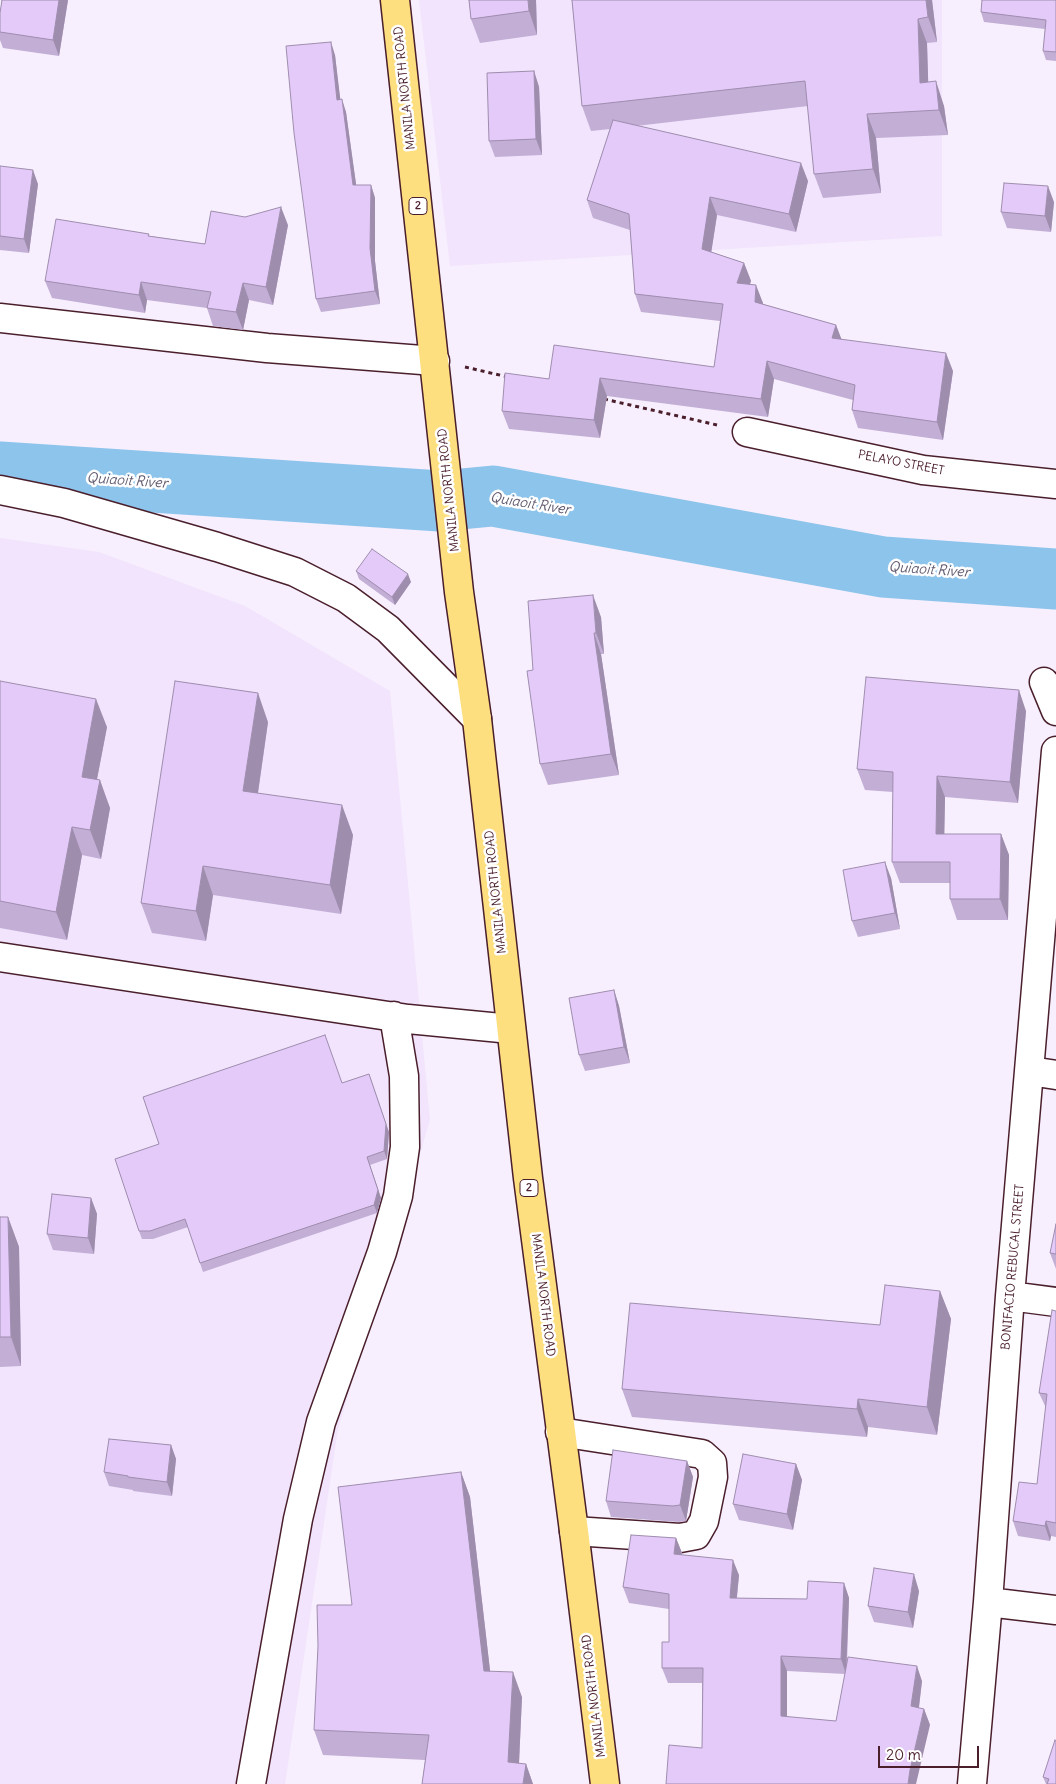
<!DOCTYPE html>
<style>
body{margin:0}
#map{position:relative;width:1056px;height:1784px;overflow:hidden;background:#f7effd;font-family:Delius,sans-serif}
canvas{display:block}
.scale{position:absolute;left:878px;top:1746px;width:101px;height:22px;box-sizing:border-box;border:2px solid #4a1f2b;border-top:0;padding-left:6px;font-size:15px;line-height:18px;white-space:nowrap;color:#4a1f2b;-webkit-text-stroke:4px #fff;paint-order:stroke}
</style>
<div id="map">
<canvas width="1056" height="1784"></canvas>
<div class="scale">20 m</div>
</div>
<script>
const context = document.querySelector('canvas').getContext('2d');
context.lineJoin = 'round';
function fillPath(path, color) { context.fillStyle = color; context.fill(path, 'evenodd'); }
const poly = rows => new Path2D(rows.map(r => 'M' + r).join(''));
function trace(path, color, width, dash) { context.strokeStyle = color; context.lineWidth = width; context.lineCap = dash ? 'butt' : 'round'; context.setLineDash(dash || []); context.stroke(path); }
function drawText(font, color, halo, rows, align = 'center') {
  context.font = font + ' Delius,sans-serif'; context.lineWidth = 5; context.setLineDash([]); context.textBaseline = 'middle'; context.strokeStyle = halo; context.fillStyle = color; for (const [text, x, y, turn = 0] of rows) {
    context.save(); context.translate(x, y); context.rotate((+turn || 0) * Math.PI / 180); context.textAlign = isNaN(turn) ? turn : align; if (halo) context.strokeText(text, 0, 0); context.fillText(text, 0, 0); context.restore();
  }
}
fillPath(poly([
 [419,0,942,0,942,236,450,266],
 [0,538,99,552,245,606,390,691,430,1120,338,1429,285,1784,0,1784]
]), '#f1e4fc');
trace(poly([
 [0,472,440,501,493,496,883,567,1056,579]
]), '#8dc4eb', 61);
const minor = poly([
 [0,318,267,348,435,361],
 [747,432,923,470,1056,484],
 [0,490,64,503,217,547,295,572,346,598,388,629,477,719],
 [1044,682,1056,711],
 [0,957,408,1019,511,1029],
 [1030,1071,1056,1075],
 [1010,1296,1056,1302],
 [560,1432,702,1454,712,1463,713,1477,704,1521,696,1535,680,1538,574,1531],
 [988,1602,1056,1610],
 [251,1784,298,1519,321,1422,382,1252,398,1196,405,1147,404,1076,394,1016],
 [972,1784,988,1602,1010,1296,1056,751]
]);
const highway = poly([
 [395,0,459,592,477,719,528,1178,574,1531,605,1784]
]);
trace(minor, '#4a1f2b', 31);
trace(highway, '#4a1f2b', 31);
trace(poly([
 [465,367,508,377],
 [604,399,717,425]
]), '#4a1f2b', 3, [4, 4]);
trace(minor, '#fff', 28);
trace(highway, '#fedf80', 28);
fillPath(poly([
 [68,0,59,56,3,48,0,40,0,13],
 [469,0,536,0,537,35,480,43,471,19],
 [572,0,932,0,937,42,927,43,928,82,944,106,948,135,876,138,881,193,823,198,814,174,808,106,636,126,808,181,796,232,717,215,711,252,744,263,751,281,750,284,763,303,763,304,836,325,841,339,953,371,943,440,858,428,852,410,853,400,774,379,768,417,607,396,600,438,509,429,502,411,549,379,714,367,720,321,641,312,635,294,630,230,593,218,587,200,610,129,591,131,582,106],
 [1056,0,1056,61,1046,60,1043,51,1045,29,984,22,981,12],
 [335,55,340,100,346,112,356,185,371,185,375,198,375,261,380,304,321,312,316,299],
 [534,71,539,87,542,155,495,157,489,141],
 [0,166,38,184,29,253,0,250],
 [1054,202,1051,232,1007,228,1001,212],
 [288,225,273,305,249,300,243,330,213,326,207,308,147,300,145,313,52,298,45,281,150,236,205,244],
 [356,571,411,582,395,605,359,579],
 [601,617,604,654,601,654,619,775,548,785,540,764],
 [0,681,107,727,97,779,110,808,101,859,82,855,67,940,0,928],
 [1026,711,1018,803,945,797,944,834,1001,834,1009,855,1008,920,957,920,950,899,950,883,900,883,892,862,893,792,865,790,857,769],
 [268,722,258,793,353,835,341,914,213,895,206,941,152,933,141,903],
 [891,878,900,929,858,937,852,921],
 [614,990,619,1006,630,1063,585,1071,579,1055],
 [342,1083,389,1132,387,1159,370,1165,381,1198,377,1213,203,1272,188,1227,153,1239,142,1239,139,1231],
 [91,1198,97,1214,94,1254,53,1250,47,1234],
 [0,1217,8,1217,19,1247,21,1366,0,1367],
 [1056,1224,1056,1269,1050,1253],
 [940,1291,951,1319,937,1435,868,1427,867,1437,632,1417,622,1389,880,1325],
 [1056,1311,1056,1537,1051,1536,1050,1541,1018,1536,1013,1521,1037,1484,1046,1408,1039,1393],
 [171,1445,176,1459,172,1496,133,1491,133,1490,109,1486,104,1472],
 [687,1461,693,1477,686,1521,679,1522,611,1517,606,1501],
 [796,1464,802,1480,793,1530,739,1520,733,1504],
 [461,1472,470,1497,490,1671,522,1697,519,1764,526,1764,533,1784,422,1784,425,1760,323,1755,314,1730,352,1605],
 [676,1538,682,1553,681,1555,739,1575,737,1598,807,1599,844,1583,849,1598,847,1665,922,1681,919,1708,924,1709,930,1725,702,1748,702,1683,668,1683,662,1668,669,1642,669,1609,629,1603,623,1587],
 [787,1671,845,1674,836,1721,787,1717],
 [919,1591,913,1628,874,1622,868,1606],
 [1056,1741,1056,1784,1046,1784,1043,1777]
]), '#c3aed6');
fillPath(poly([
 [59,0,68,0,59,56,53,40],
 [528,0,536,0,537,35,529,11],
 [926,0,932,0,937,42,928,17],
 [918,19,927,43,929,107,920,83],
 [331,42,335,55,342,113,337,100],
 [534,71,539,87,542,155,536,139],
 [936,81,944,106,948,135,939,110],
 [342,99,346,112,358,198,353,185],
 [867,114,876,138,881,193,873,169],
 [801,163,808,181,796,232,789,214],
 [33,170,38,184,29,253,24,239],
 [371,185,375,198,375,261,380,304,375,291,370,248],
 [1048,186,1054,202,1051,232,1045,216],
 [710,197,717,215,709,267,702,249],
 [281,207,288,225,273,305,266,287],
 [744,263,751,281,744,301,737,283],
 [141,282,147,300,145,313,139,295],
 [243,283,249,300,243,330,236,312],
 [756,285,763,303,761,320,755,302],
 [836,325,843,343,832,338],
 [946,353,953,371,943,440,937,422],
 [767,361,774,379,768,417,761,399],
 [600,378,607,396,600,438,594,420],
 [408,574,411,582,395,605,392,597],
 [593,595,601,617,604,654,596,633],
 [594,633,601,654,619,775,611,754],
 [1019,690,1026,711,1018,803,1010,782],
 [258,693,268,722,254,820,243,791],
 [96,699,107,727,92,805,82,777],
 [937,776,945,797,944,855,936,834],
 [100,780,110,808,101,859,90,830],
 [342,805,353,835,341,914,330,885],
 [72,827,82,855,67,940,56,912],
 [1001,834,1009,855,1008,920,1000,899],
 [885,862,891,878,900,929,895,913],
 [203,866,213,895,206,941,196,911],
 [614,990,619,1006,630,1063,624,1047],
 [369,1074,389,1132,387,1159,384,1151],
 [367,1157,381,1198,377,1213,374,1205],
 [91,1198,97,1214,94,1254,88,1238],
 [8,1217,19,1247,21,1366,11,1337],
 [940,1291,951,1319,937,1435,927,1407],
 [858,1399,868,1427,867,1437,857,1409],
 [171,1445,176,1459,172,1496,167,1482],
 [687,1461,693,1477,686,1521,680,1505],
 [796,1464,802,1480,793,1530,787,1514],
 [461,1472,470,1497,493,1696,484,1671],
 [1046,1521,1051,1536,1050,1541,1045,1526],
 [676,1538,682,1553,679,1570,674,1554],
 [733,1560,739,1575,735,1614,730,1598],
 [914,1574,919,1591,913,1628,908,1612],
 [844,1583,849,1598,846,1674,841,1659],
 [781,1656,787,1671,787,1731,781,1716],
 [917,1666,922,1681,917,1722,911,1706],
 [513,1672,522,1697,518,1784,508,1762],
 [924,1709,930,1725,916,1784,908,1784,910,1770],
 [526,1764,533,1784,523,1784]
]), '#9f8dae');
const building = poly([
 [2,0,59,0,53,40,0,32,0,13,2,0],
 [469,0,528,0,529,11,471,19,469,0],
 [572,0,926,0,928,17,918,19,920,83,936,81,939,110,867,114,873,169,814,174,805,81,582,106,572,0],
 [982,0,1056,0,1056,52,1043,51,1046,20,981,12,982,0],
 [331,42,337,100,342,99,353,185,371,185,370,248,375,291,316,299,294,133,286,46,331,42],
 [534,71,536,139,489,141,487,73,534,71],
 [613,120,801,163,789,214,710,197,702,249,744,263,737,283,756,285,755,302,836,325,832,338,946,353,937,422,852,410,855,385,767,361,761,399,600,378,594,420,502,411,505,373,549,379,554,345,714,367,723,304,635,294,629,214,587,200,613,120],
 [0,166,33,170,24,239,0,236,0,166],
 [1004,183,1048,186,1045,216,1001,212,1004,183],
 [281,207,266,287,243,283,236,312,207,308,211,292,141,282,139,295,45,281,56,219,149,234,148,236,205,244,211,211,245,217,281,207],
 [372,549,408,574,392,597,356,571,372,549],
 [593,595,596,633,594,633,611,754,540,764,527,671,533,670,528,601,593,595],
 [866,677,1019,690,1010,782,937,776,936,834,1001,834,1000,899,950,899,950,862,892,862,893,772,857,769,866,677],
 [0,681,96,699,82,777,100,780,90,830,72,827,56,912,0,901,0,681],
 [175,681,258,693,243,791,342,805,330,885,203,866,196,911,141,903,175,681],
 [885,862,895,913,852,921,843,870,885,862],
 [614,990,624,1047,579,1055,569,998,614,990],
 [325,1035,342,1083,369,1074,386,1124,384,1151,367,1157,378,1190,374,1205,200,1263,185,1219,150,1231,139,1231,115,1159,159,1144,143,1097,325,1035],
 [52,1194,91,1198,88,1238,47,1234,52,1194],
 [0,1217,8,1217,11,1337,0,1337,0,1217],
 [1056,1224,1056,1254,1050,1253,1056,1224],
 [885,1285,940,1291,927,1407,858,1399,857,1409,622,1389,630,1303,880,1325,885,1285],
 [1052,1310,1056,1311,1056,1523,1046,1521,1045,1526,1013,1521,1019,1482,1037,1484,1047,1394,1039,1393,1052,1310],
 [109,1439,171,1445,167,1482,128,1477,128,1476,104,1472,109,1439],
 [613,1450,687,1461,680,1505,673,1506,606,1501,613,1450],
 [743,1454,796,1464,787,1514,733,1504,743,1454],
 [461,1472,484,1671,513,1672,508,1762,526,1764,523,1784,422,1784,429,1735,314,1730,318,1646,317,1605,352,1605,338,1487,461,1472],
 [631,1535,676,1538,674,1554,733,1560,730,1598,807,1599,808,1581,844,1583,841,1659,781,1656,781,1716,836,1721,848,1657,917,1666,911,1706,924,1709,910,1770,908,1784,666,1784,669,1745,702,1748,703,1668,662,1668,662,1642,669,1642,669,1594,623,1587,631,1535],
 [874,1568,914,1574,908,1612,868,1606,874,1568],
 [1055,1740,1056,1741,1056,1784,1047,1784,1049,1779,1043,1777,1055,1740]
]);
fillPath(building, '#e3caf9');
trace(building, '#9f8dae', 1);
for (const [x, y, w] of [
 [418,206,18],
 [529,1188,18]
]) { const box = new Path2D(); box.roundRect(x - w / 2, y - 8.5, w, 17, 4); context.fillStyle = '#fff'; context.fill(box); trace(box, '#4a1f2b', 1); }
drawText('bold 11px', '#4a1f2b', null, [
 ["2",418,206],
 ["2",529,1188]
]);
drawText('12px', '#4a1f2b', '#fff', [
 ["MANILA NORTH ROAD",405,88,-96],
 ["PELAYO STREET",901,463,11],
 ["MANILA NORTH ROAD",449,490,-96],
 ["MANILA NORTH ROAD",496,892,-96],
 ["BONIFACIO REBUCAL STREET",1013,1267,-85],
 ["MANILA NORTH ROAD",543,1295,83],
 ["MANILA NORTH ROAD",594,1696,-97]
]);
drawText('italic 14px', '#61596e', '#fff', [
 ["Quiaoit River",127,481,4],
 ["Quiaoit River",530,504,9],
 ["Quiaoit River",929,570,4]
]);
</script>
